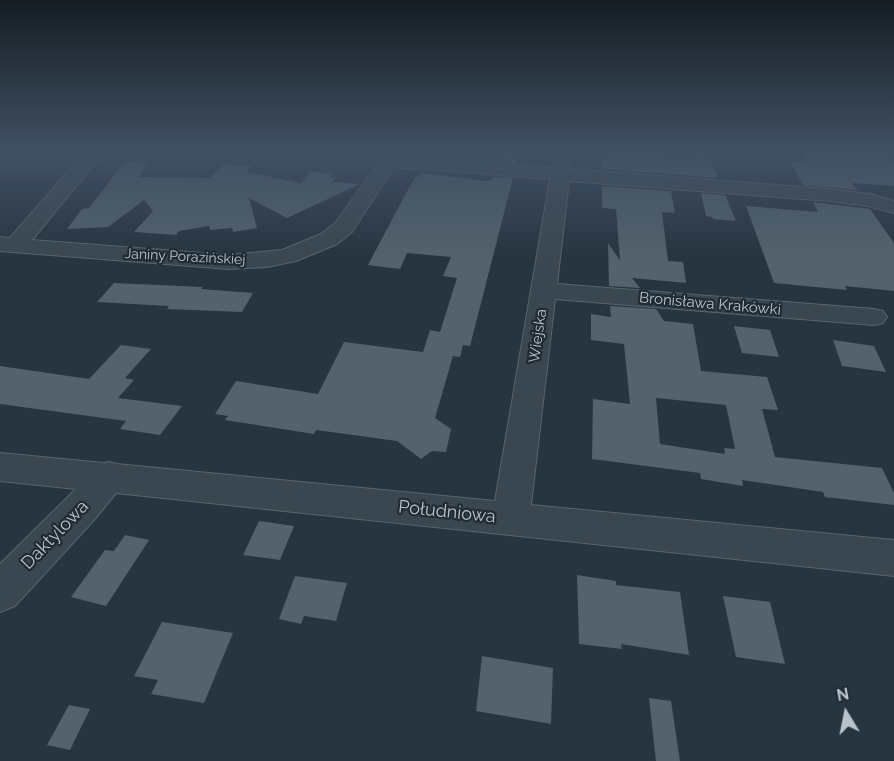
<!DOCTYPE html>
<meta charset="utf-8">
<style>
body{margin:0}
#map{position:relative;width:894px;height:761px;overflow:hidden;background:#273540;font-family:Raleway,sans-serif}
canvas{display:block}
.north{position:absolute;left:816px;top:683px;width:60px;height:60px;-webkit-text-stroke:4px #202c35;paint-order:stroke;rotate:350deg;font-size:16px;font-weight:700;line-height:24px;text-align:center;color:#b8c2ca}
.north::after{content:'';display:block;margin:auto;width:21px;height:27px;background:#b8c2ca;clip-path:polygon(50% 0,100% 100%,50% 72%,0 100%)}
</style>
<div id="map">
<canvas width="894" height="761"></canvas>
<div class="north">N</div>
</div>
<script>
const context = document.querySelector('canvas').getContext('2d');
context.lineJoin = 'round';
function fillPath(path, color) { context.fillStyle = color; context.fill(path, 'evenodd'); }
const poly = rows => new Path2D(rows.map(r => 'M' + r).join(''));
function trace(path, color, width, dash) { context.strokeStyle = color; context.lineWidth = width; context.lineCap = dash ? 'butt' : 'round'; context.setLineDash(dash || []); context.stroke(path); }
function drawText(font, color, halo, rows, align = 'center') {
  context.font = font + ' Raleway,sans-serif'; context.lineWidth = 4.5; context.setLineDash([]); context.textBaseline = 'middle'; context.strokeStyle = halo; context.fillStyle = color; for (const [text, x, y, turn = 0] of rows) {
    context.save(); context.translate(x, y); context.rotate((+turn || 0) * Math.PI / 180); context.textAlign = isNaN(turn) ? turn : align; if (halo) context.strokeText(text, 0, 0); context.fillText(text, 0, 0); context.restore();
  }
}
fillPath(poly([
 [499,152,519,152,516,163,496,161],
 [602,152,643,152,692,159,690,152,707,152,718,178,602,169],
 [800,152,886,152,894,162,894,186,852,183,857,190,803,185,790,162,808,163],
 [149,161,139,177,209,178,225,164,251,166,246,172,301,183,309,172,333,173,330,178,335,178,332,182,360,184,287,218,249,198,257,228,233,232,232,228,210,230,209,226,179,231,176,235,134,232,153,211,144,200,108,227,67,229,82,209,89,208,124,162],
 [421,173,486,181,491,180,492,177,513,178,470,346,463,345,460,357,453,356,435,418,451,429,446,452,432,451,421,459,397,441,316,430,314,434,225,420,228,416,215,414,236,381,318,394,344,342,423,352,430,330,440,332,457,278,443,276,451,257,407,253,400,269,368,265,406,193,416,176,419,177],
 [602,186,671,191,675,213,662,212,668,261,683,262,686,283,632,278,640,288,609,286,608,243,620,260,616,209,602,208],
 [701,193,725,195,736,221,713,219,712,217,706,216],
 [813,202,870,209,894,243,894,291,845,286,847,290,774,283,746,206,818,212],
 [114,283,203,287,201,289,253,293,242,312,167,309,169,306,97,302],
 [610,306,656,309,664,321,693,324,701,371,767,377,778,410,762,409,775,457,882,468,894,493,894,505,825,497,823,492,742,480,743,486,701,479,700,473,592,459,593,399,630,404,624,344,591,340,591,314,611,317],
 [656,398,726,405,735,449,724,448,725,454,660,444],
 [734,326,770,330,779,357,742,353],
 [833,340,874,346,886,372,842,366],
 [121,345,151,349,125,378,134,380,118,398,182,406,160,435,120,429,126,421,0,404,0,366,89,379],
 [259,521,294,526,280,560,243,555],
 [125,535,149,540,106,606,71,597,105,550,114,551],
 [577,575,616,581,616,585,680,592,689,655,621,644,622,649,579,644],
 [295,576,347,583,336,621,304,616,301,624,279,619],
 [723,596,770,602,785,664,736,657],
 [162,622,233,633,204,703,151,694,158,680,134,676],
 [482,656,553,668,551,724,476,711],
 [649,698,671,701,680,761,656,761],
 [69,705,90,709,70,750,47,745]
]), '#53626c');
const minor = poly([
 [85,152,104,152,32,240,229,255,282,250,321,234,336,222,386,152,404,152,401,156,552,168,554,152,572,152,570,169,829,189,870,194,894,201,894,213,868,206,829,201,569,181,557,284,874,309,883,311,887,317,883,323,874,325,555,299,531,505,894,540,894,576,116,493,94,520,15,606,0,612,0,564,76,489,0,481,0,453,104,463,109,462,117,464,495,501,550,179,394,167,352,232,337,244,296,261,267,267,229,269,0,251,0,237,10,238,85,152]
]);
trace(minor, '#59656d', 2);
fillPath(minor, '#3b4750');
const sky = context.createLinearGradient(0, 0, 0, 259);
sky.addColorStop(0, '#151d23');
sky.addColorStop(0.59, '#415164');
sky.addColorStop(1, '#41516400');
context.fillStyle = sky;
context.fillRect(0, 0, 894, 259);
drawText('14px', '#b8c2ca', '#202c35', [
 ["Janiny Porazińskiej",185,257,3]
]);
drawText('15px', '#b8c2ca', '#202c35', [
 ["Bronisława Krakówki",710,304,5],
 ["Wiejska",538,336,-82]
]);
drawText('18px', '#b8c2ca', '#202c35', [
 ["Południowa",447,512,6],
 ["Daktylowa",55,535,-46]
]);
</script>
